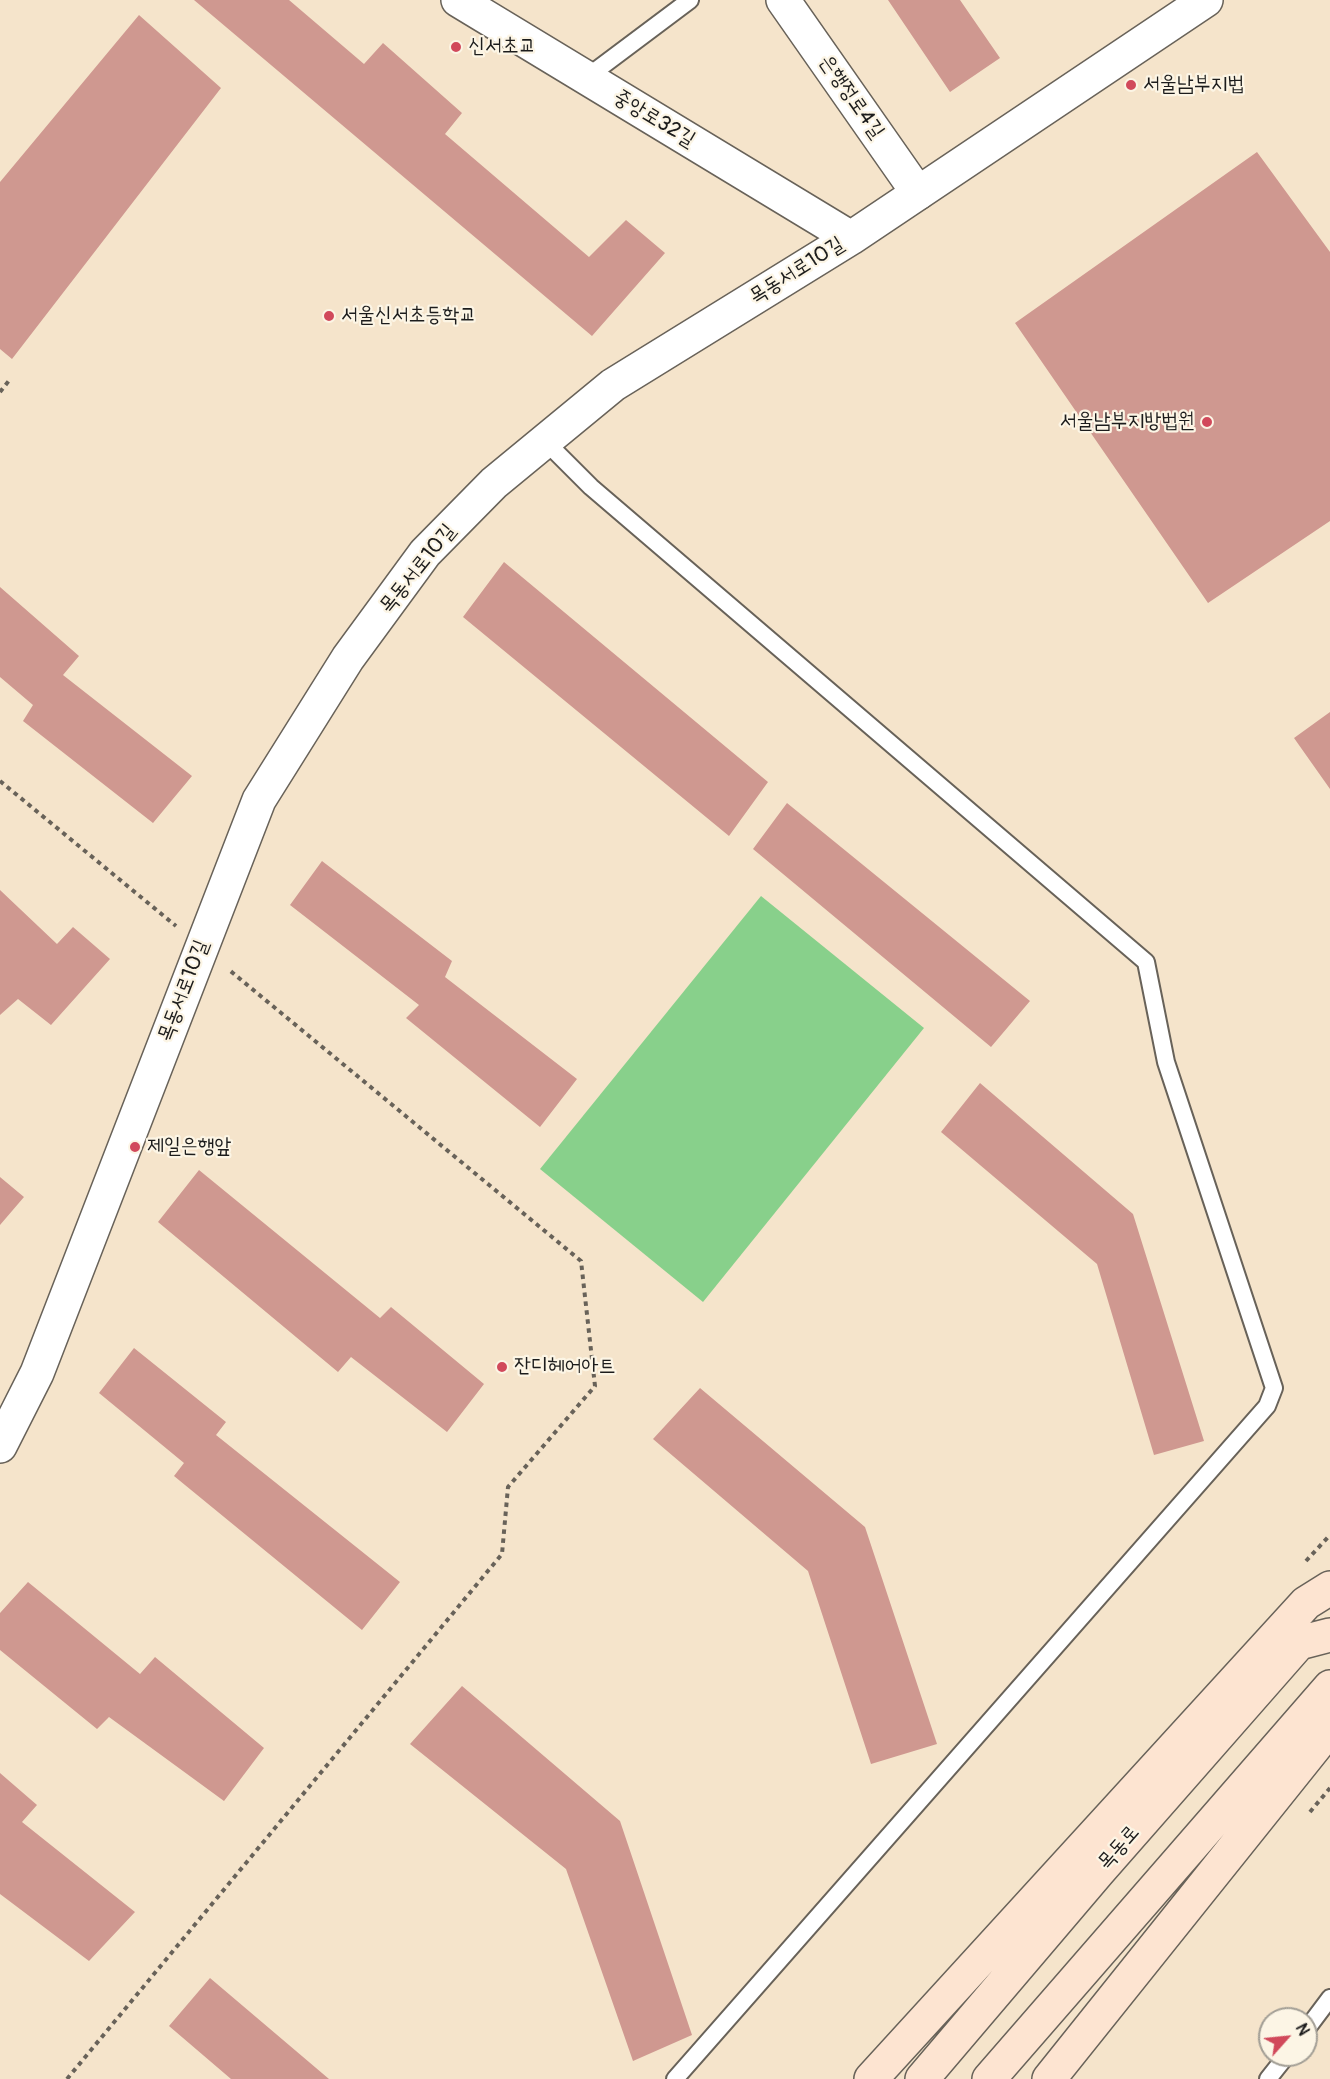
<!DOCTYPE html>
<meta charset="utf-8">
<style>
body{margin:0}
#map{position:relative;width:1330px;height:2079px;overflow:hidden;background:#f5e4cb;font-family:Pangolin,sans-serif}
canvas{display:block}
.north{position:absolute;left:1258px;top:2007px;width:60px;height:60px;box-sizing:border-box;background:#fcf5e5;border:2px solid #a29e95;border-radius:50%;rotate:63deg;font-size:16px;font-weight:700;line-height:24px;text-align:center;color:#1c1c1c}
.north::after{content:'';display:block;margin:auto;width:21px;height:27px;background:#d1495b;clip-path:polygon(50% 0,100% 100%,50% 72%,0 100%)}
</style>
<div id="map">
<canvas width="1330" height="2079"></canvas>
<div class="north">N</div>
</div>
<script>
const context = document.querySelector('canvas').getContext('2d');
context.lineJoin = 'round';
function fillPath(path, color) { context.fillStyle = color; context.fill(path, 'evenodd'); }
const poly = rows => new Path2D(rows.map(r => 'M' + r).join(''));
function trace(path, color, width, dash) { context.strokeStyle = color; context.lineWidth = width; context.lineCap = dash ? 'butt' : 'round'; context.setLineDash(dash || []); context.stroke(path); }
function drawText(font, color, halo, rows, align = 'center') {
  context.font = font + ' Pangolin,"Poor Story",sans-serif'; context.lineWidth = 4.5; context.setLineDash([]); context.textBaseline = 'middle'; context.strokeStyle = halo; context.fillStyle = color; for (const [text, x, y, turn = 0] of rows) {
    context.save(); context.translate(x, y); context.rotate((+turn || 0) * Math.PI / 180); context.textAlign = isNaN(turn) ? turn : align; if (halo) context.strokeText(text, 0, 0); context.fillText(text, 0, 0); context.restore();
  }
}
fillPath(poly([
 [761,896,924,1028,703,1302,540,1169]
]), '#88d08b');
fillPath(poly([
 [194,0,289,0,364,64,383,43,462,113,445,134,589,257,626,220,665,253,592,336],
 [888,0,960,0,1000,58,950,92],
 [139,15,221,88,12,359,0,349,0,182],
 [1257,152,1330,252,1330,521,1208,603,1015,323],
 [504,562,768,782,729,836,463,617],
 [0,587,79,656,63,675,192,776,153,823,23,721,33,705,0,677],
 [1330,712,1330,789,1294,738],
 [787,803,1030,1001,991,1047,753,849],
 [322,861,452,961,445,977,577,1079,540,1127,406,1018,419,1005,290,905],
 [0,890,57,944,73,927,110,959,51,1025,18,999,0,1015],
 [980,1083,1133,1214,1204,1441,1154,1455,1097,1264,941,1132],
 [199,1170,380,1318,391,1307,484,1384,447,1432,351,1357,338,1372,158,1222],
 [0,1177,24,1197,0,1225],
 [134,1348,226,1422,216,1435,400,1582,362,1630,174,1476,184,1463,99,1393],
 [700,1388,865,1527,937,1744,871,1764,808,1571,653,1439],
 [28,1582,140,1674,155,1657,264,1748,224,1801,109,1717,97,1729,0,1650,0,1613],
 [462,1686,620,1821,692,2035,633,2061,566,1869,410,1744],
 [0,1773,37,1805,22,1822,135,1912,89,1961,0,1894],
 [210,1978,329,2079,231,2079,169,2026]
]), '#cf9890');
const service = poly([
 [586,78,690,0],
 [544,440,591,487,1146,962,1166,1062,1274,1388,1267,1406,675,2079],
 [1306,2030,1330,1998],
 [1268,2079,1287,2055]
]);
const minor = poly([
 [783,0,918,193]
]);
const tertiary = poly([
 [458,0,851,238],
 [0,1446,37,1373,259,800,348,658,425,553,494,483,613,385,851,238,1206,0]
]);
const secondary = poly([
 [871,2079,1306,1603,1330,1588],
 [922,2079,1098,1872,1299,1643,1330,1635],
 [989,2079,1330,1687],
 [1049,2079,1330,1728]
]);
trace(service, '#686259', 20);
trace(minor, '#686259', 36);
trace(tertiary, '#686259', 36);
trace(secondary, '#686259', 36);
trace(poly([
 [0,392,11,378],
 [0,781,176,926],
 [1306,1561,1330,1535],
 [1310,1812,1330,1788],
 [67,2079,502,1554,508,1487,595,1386,581,1261,228,969]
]), '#686259', 4, [4.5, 4.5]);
trace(service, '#fff', 16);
trace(minor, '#fff', 33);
trace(tertiary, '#fff', 33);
trace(secondary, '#fde4d1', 33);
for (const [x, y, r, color] of [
 [456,47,6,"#d1495b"],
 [1131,85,6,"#d1495b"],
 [329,316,6,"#d1495b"],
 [1207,422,6,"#d1495b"],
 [135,1147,6,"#d1495b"],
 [502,1367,6,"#d1495b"]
]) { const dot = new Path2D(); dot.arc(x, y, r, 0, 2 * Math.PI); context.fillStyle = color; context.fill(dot); trace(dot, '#fcf5e5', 2); }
drawText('21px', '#1c1c1c', '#fcf5e5', [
 ["신서초교",468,47],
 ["서울남부지법",1143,85],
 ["서울신서초등학교",341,316],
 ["서울남부지방법원",1195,422,"right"],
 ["제일은행앞",147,1147],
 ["잔디헤어아트",514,1367]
], 'left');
drawText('21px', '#1c1c1c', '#fcf5e5', [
 ["은행정로4길",851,97,55],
 ["중앙로32길",654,119,31],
 ["목동서로10길",797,271,-32],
 ["목동서로10길",418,569,-51],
 ["목동서로10길",184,991,-69],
 ["목동로",1119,1848,-49]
]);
</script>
